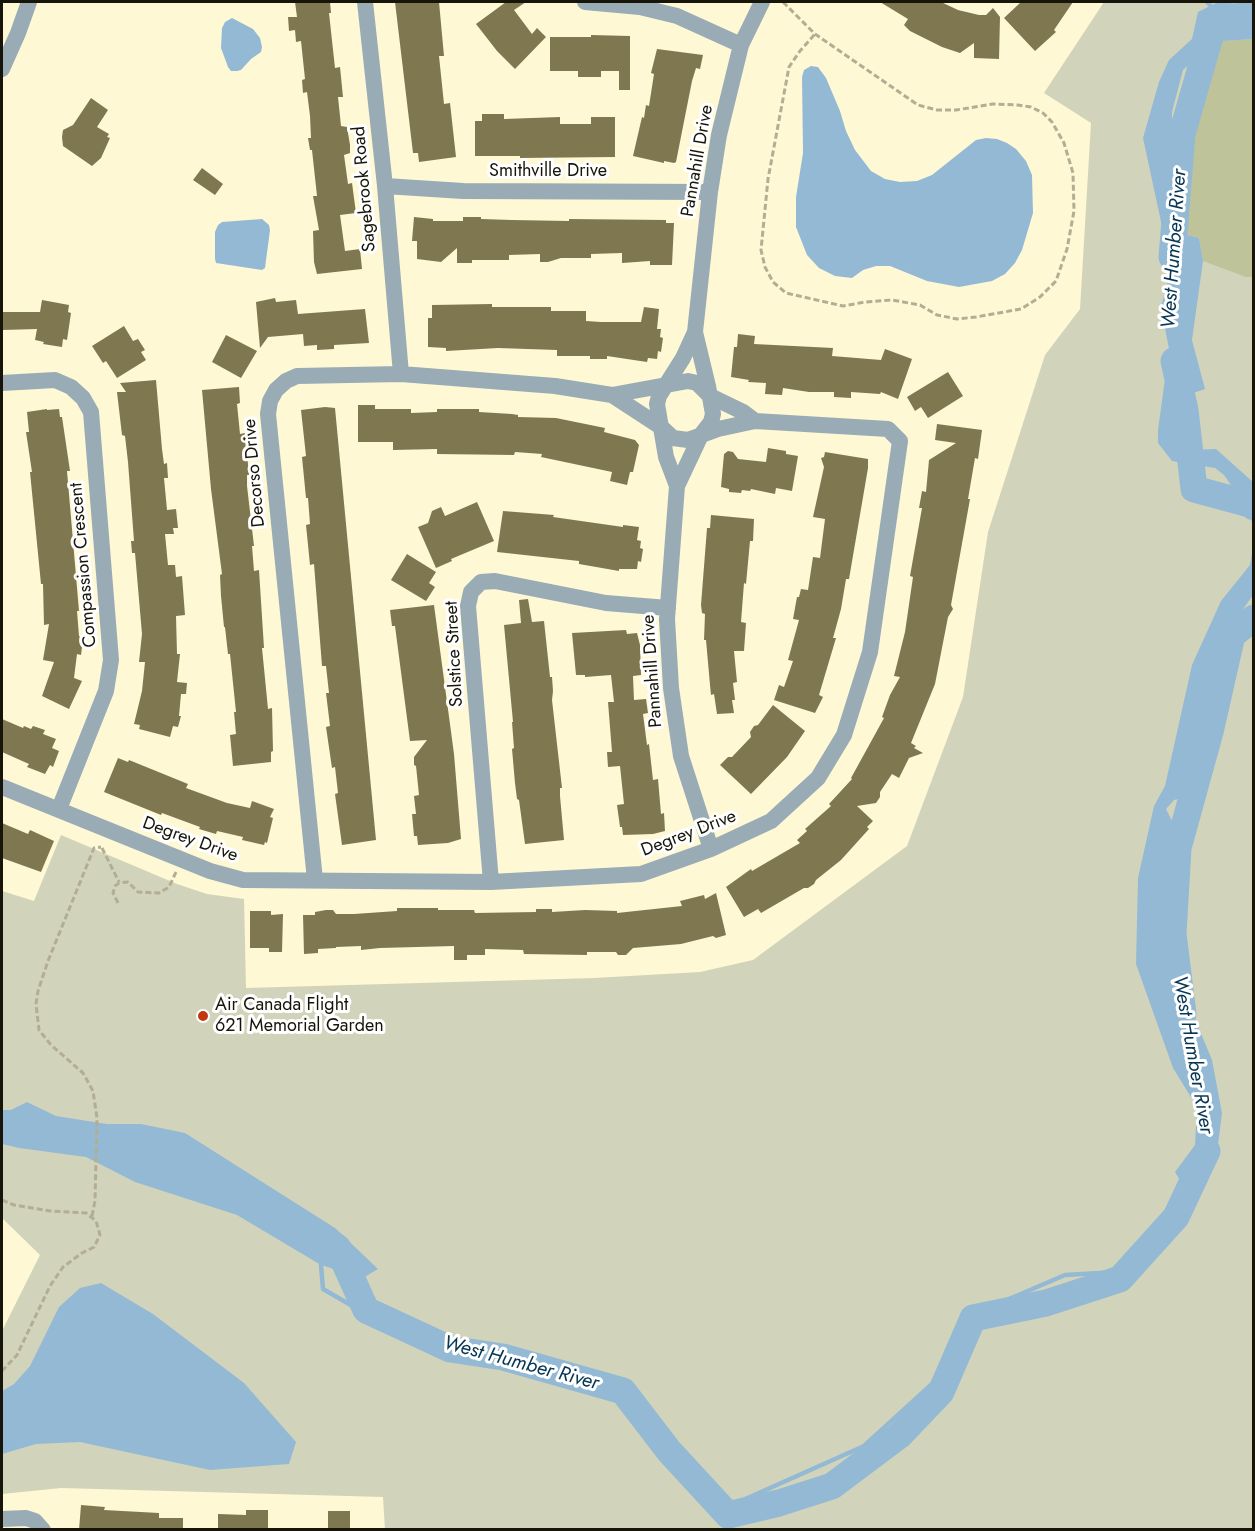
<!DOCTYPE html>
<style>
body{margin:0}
#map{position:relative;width:1255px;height:1531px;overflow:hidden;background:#fef8d5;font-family:Jost,sans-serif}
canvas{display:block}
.frame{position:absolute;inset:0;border:3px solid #171509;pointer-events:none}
</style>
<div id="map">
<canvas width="1255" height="1531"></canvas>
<div class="frame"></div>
</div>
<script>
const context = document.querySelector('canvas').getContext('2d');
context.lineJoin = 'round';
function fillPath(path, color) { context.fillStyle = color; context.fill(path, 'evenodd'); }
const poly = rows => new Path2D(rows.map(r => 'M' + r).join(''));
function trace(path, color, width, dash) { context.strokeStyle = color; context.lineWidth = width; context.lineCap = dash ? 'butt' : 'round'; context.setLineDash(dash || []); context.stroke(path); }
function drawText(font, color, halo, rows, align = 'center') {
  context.font = font + ' Jost,sans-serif'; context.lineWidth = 6; context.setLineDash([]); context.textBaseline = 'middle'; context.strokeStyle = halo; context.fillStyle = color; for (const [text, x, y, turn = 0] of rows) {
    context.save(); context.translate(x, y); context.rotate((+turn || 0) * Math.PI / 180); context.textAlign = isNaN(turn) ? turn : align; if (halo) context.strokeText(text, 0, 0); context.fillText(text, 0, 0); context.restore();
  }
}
fillPath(poly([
 [1104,2,1253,2,1253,1529,385,1530,383,1497,61,1488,2,1494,2,1331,40,1255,2,1218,2,891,34,901,61,835,177,884,207,894,244,899,246,988,594,978,700,972,753,960,907,846,963,697,988,532,1045,355,1080,309,1091,123,1044,93]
]), '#d1d4ba');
fillPath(poly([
 [1253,39,1253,277,1246,277,1203,261,1199,238,1187,235,1188,126,1201,54,1222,41]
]), '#bfc399');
fillPath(poly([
 [1218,2,1240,4,1253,2,1253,39,1222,41,1201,54,1183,70,1172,112,1172,218,1187,235,1199,238,1203,261,1192,340,1205,389,1182,397,1173,416,1179,438,1189,450,1216,449,1253,482,1253,525,1247,508,1224,475,1215,468,1172,461,1158,443,1158,430,1169,349,1161,307,1171,268,1143,138,1159,82,1169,60,1192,39,1198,12],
 [232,18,253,29,260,38,262,47,261,52,251,59,241,70,237,71,231,71,228,67,221,48,222,28,225,22],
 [811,66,818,67,826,78,840,111,846,131,855,150,871,171,885,179,900,182,917,181,932,175,976,140,986,138,997,139,1007,143,1016,149,1026,161,1032,175,1033,213,1022,250,1015,263,1005,274,992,281,959,287,927,281,890,266,876,266,863,270,852,278,835,276,819,268,807,255,796,227,796,197,803,153,802,77,804,70],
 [262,219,269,225,270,230,265,268,262,270,216,263,215,259,215,232,218,225,222,222],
 [1253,549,1253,595,1232,625,1215,669,1187,797,1174,800,1166,809,1176,829,1164,886,1166,949,1212,1060,1222,1113,1217,1152,1197,1182,1184,1187,1175,1172,1195,1145,1197,1107,1173,1068,1136,964,1138,878,1154,806,1165,786,1192,665,1221,601,1250,565],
 [27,1102,56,1116,107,1124,141,1124,185,1133,335,1228,378,1269,363,1278,321,1265,237,1215,135,1182,86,1157,19,1148,2,1144,2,1110,11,1110],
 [101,1283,153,1314,244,1383,296,1442,289,1464,210,1470,80,1442,36,1444,2,1454,2,1391,14,1384,30,1366,59,1307,80,1288]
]), '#94b9d5');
trace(poly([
 [1207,2,1210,5],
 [321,1265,323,1289,434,1353,498,1353,565,1364,608,1385,650,1424,682,1473,710,1498,732,1505,864,1446,932,1384,961,1330,1009,1299,1065,1275,1117,1272,1133,1257,1184,1187]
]), '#94b9d5', 4.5);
trace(poly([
 [1172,257,1182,134,1212,29,1254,10],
 [1174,361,1185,410,1194,489,1253,505,1254,507],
 [1183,1014,1173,934,1178,848,1210,732,1232,635,1254,618],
 [331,1243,338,1248,366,1310,450,1349,503,1357,623,1391,669,1451,728,1515,779,1503,832,1486,900,1435,941,1392,973,1318,1046,1303,1120,1279,1176,1217,1207,1151]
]), '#94b9d5', 27);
fillPath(poly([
 [295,2,330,2,331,13,329,13,335,68,340,67,343,97,338,97,341,126,347,127,350,145,350,153,344,155,348,184,352,183,356,213,340,215,345,251,360,249,362,269,317,274,314,262,313,231,319,230,313,196,317,196,312,150,310,150,308,138,311,138,310,116,307,92,303,93,302,80,305,79,301,41,296,42,295,30,289,31,288,17,297,17],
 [395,2,439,2,444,56,439,56,444,104,450,103,456,157,419,162,418,153,413,153],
 [506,2,526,2,514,10,532,34,537,28,546,37,515,69,497,51,476,24],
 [880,2,941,2,958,10,979,15,986,15,993,8,1000,17,999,59,974,58,974,43,960,53,942,47,910,31,904,25,908,19],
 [1021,2,1073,2,1054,30,1056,32,1035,51,1004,18],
 [591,35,630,36,630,90,619,90,619,71,601,71,601,77,578,77,578,71,550,71,550,37,591,37],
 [657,49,703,55,700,69,696,68,692,81,676,162,674,163,664,161,664,163,633,156,642,117,644,118,646,105,649,106,654,74,651,73],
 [91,98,108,110,97,127,109,134,107,137,110,138,101,158,92,166,63,146,62,137,63,130,73,125],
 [482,114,504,114,504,119,560,117,560,124,591,124,591,117,615,117,615,157,520,158,520,156,475,156,475,121,482,121],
 [202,168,223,184,215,195,193,180],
 [414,217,433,219,433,221,463,221,463,217,481,217,481,219,512,220,569,221,569,219,666,220,666,223,674,223,672,265,650,265,650,261,622,263,622,253,591,254,591,258,561,258,548,262,540,262,540,254,509,255,509,260,472,260,472,263,457,263,457,248,441,262,417,259,417,241,412,241],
 [275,298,276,302,296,300,298,314,365,309,369,343,334,345,334,349,317,350,317,345,304,346,303,334,268,337,260,348,256,302],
 [42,300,69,305,68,312,71,313,67,340,63,339,62,347,43,344,44,342,35,340,37,329,2,330,2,312,40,312],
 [492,304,492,307,551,307,551,311,586,311,586,321,601,322,641,322,644,307,659,309,657,329,661,329,660,337,663,338,661,352,658,351,657,359,648,358,647,362,607,356,607,359,590,359,590,356,557,356,557,350,498,348,446,351,446,348,428,347,428,318,432,318,432,305],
 [124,326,133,341,138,339,145,350,141,352,146,360,117,378,106,361,103,363,92,346],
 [738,334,755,336,754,344,833,348,832,356,881,360,885,349,912,359,898,399,881,392,880,394,851,392,851,398,834,397,834,392,809,392,783,388,782,395,765,394,766,383,748,382,749,380,731,377,734,347,737,347],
 [226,335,257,351,241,378,212,362],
 [948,372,963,396,928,418,921,407,915,411,907,397],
 [156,380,162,449,164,464,167,463,168,478,164,478,167,510,176,509,178,528,173,528,174,534,165,534,168,565,175,565,176,577,182,576,185,615,176,616,177,654,180,654,177,682,187,683,186,694,181,694,179,716,181,716,178,727,173,726,170,737,139,729,140,725,134,724,142,691,145,662,139,662,142,634,135,553,132,553,131,541,134,541,128,462,125,436,122,435,117,392,126,392,120,383],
 [239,387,240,403,237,404,240,434,245,433,249,475,247,475,247,486,254,546,252,546,254,571,259,570,264,648,262,648,268,709,272,708,273,751,271,752,271,762,233,766,230,735,236,734,234,712,236,712,230,654,228,654,225,627,224,627,221,596,220,575,222,574,211,489,202,390],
 [358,405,375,405,375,409,411,409,411,413,437,412,437,409,479,409,479,412,512,414,518,415,518,417,556,418,605,428,604,432,635,440,639,445,633,472,630,472,627,485,610,481,612,472,541,457,542,454,515,452,514,455,437,454,437,449,393,450,393,442,358,442],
 [325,407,335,408,376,840,342,845,335,794,338,793,335,767,332,768,326,727,330,726,326,693,329,693,326,666,322,666,314,564,310,565,306,525,310,524,308,498,306,498,302,457,306,456,301,410],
 [47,409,47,410,59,409,60,417,62,417,70,471,67,471,79,611,77,611,79,636,83,639,81,655,77,654,74,678,82,681,69,709,42,696,54,662,43,660,49,624,44,625,43,584,41,584,30,472,32,472,26,432,29,432,27,412],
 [937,424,982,430,978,459,975,458,968,499,970,499,951,605,953,609,948,617,935,684,911,743,916,746,914,748,923,753,909,758,899,778,892,774,880,792,880,797,876,803,857,806,873,821,867,827,869,829,841,860,816,880,814,884,808,888,804,888,761,913,758,909,744,917,726,887,751,869,752,871,800,843,797,840,807,831,805,829,831,806,829,804,852,779,851,778,884,718,882,717,890,695,900,677,894,676,905,632,913,577,910,576,922,508,919,508,922,491,926,492,929,460,956,443,935,440],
 [768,448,786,451,786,454,798,456,792,491,776,488,775,494,751,489,750,491,742,490,741,493,729,492,729,489,721,487,724,454,728,451,733,452,738,459,766,462],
 [825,452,868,459,868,468,849,579,846,579,841,609,833,638,836,638,819,695,823,697,815,713,774,700,779,685,784,687,793,661,788,660,799,620,793,619,797,597,799,597,801,589,808,590,813,557,820,558,825,519,813,517,824,467,821,458,824,457],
 [477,502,494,541,451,559,452,561,436,568,418,527,428,523,432,511,441,507,445,516],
 [503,511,554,515,553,517,623,527,623,525,639,527,637,540,641,541,640,548,643,549,641,562,638,561,637,569,619,569,619,571,579,564,579,561,497,552],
 [711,515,754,519,753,541,750,541,746,584,744,583,741,622,746,623,744,651,734,651,737,682,733,683,735,700,732,700,734,713,717,714,714,694,711,695,710,685,706,640,704,640,705,614,702,613,701,605,707,528,710,528],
 [407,554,436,572,429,583,435,587,426,601,391,580],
 [528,599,532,622,544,621,550,677,552,677,553,691,552,700,562,788,560,788,560,796,564,840,525,844,519,800,517,799,515,783,512,749,514,748,512,722,513,722,504,625,521,623,519,600],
 [434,605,454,754,461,839,448,843,418,845,417,836,414,836,412,814,416,814,414,796,419,795,416,766,414,765,414,757,427,740,410,741,395,626,392,626,390,610],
 [626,630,627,634,637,633,640,645,641,675,633,676,634,700,646,699,648,713,643,714,647,745,649,744,653,780,658,779,661,814,664,813,665,831,653,834,623,835,622,827,620,827,617,805,624,804,620,766,608,767,607,752,612,752,608,702,614,702,611,675,585,677,585,675,576,675,572,633],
 [773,705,805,731,787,757,751,794,720,765,728,757,732,757,751,737,750,732,754,726,758,725],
 [2,719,23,728,24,726,31,729,33,726,45,730,43,734,56,739,52,748,59,751,53,767,50,765,45,774,27,767,29,764,2,752],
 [118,758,128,762,129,760,188,784,186,788,227,803,250,808,252,801,274,809,270,817,273,818,267,843,265,842,264,845,242,840,243,837,217,831,216,834,199,829,200,827,162,813,161,815,104,792],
 [2,823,28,834,30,830,54,841,41,872,2,858],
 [716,893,726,935,716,938,713,936,681,944,633,948,626,955,618,955,616,952,587,952,587,955,524,954,523,950,485,949,485,955,467,955,467,960,454,960,454,946,380,948,361,950,361,946,336,947,336,948,318,949,318,953,304,954,303,915,315,915,315,912,326,910,333,910,336,914,354,914,397,911,397,908,438,908,438,910,474,910,475,913,536,912,536,909,552,909,552,912,585,910,617,911,617,913,682,906,680,901,704,895,705,899],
 [250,911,271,911,271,915,283,914,282,952,269,952,269,948,250,948],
 [81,1505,105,1507,104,1510,159,1513,159,1518,183,1518,183,1530,79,1530],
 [246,1510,268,1510,268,1530,218,1530,218,1514,246,1515],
 [328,1511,350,1511,350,1530,328,1530]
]), '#7f7750');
trace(poly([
 [783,2,815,34,918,105,937,110,956,110,993,104,1018,105,1031,107,1043,113,1052,122,1064,143,1073,173,1074,211,1067,249,1056,281,1040,297,1021,309,976,317,957,319,937,315,920,305,892,300,865,302,843,306,786,293,773,282,765,267,761,250,768,179,789,67,800,51,815,34],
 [102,848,119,882],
 [118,903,113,893,115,886,119,883,128,882,138,892,159,893,169,887,176,872],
 [2,1200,14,1205,50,1211,86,1213,96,1221,100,1235,94,1247,82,1253,63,1267,50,1286,17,1355,2,1371],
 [92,1216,95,1201,97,1118,93,1091,83,1073,51,1045,39,1030,36,1004,38,991,48,961,94,848,101,847]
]), '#b3ae93', 3, [6, 3]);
trace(poly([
 [365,2,385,186,401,374],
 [585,2,640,7,677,16,741,45],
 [2,69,18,33,29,2],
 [385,186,463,191,710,192],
 [695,332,708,386,713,414,711,422,701,435,677,486,667,619,671,688,681,756,711,849],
 [2,383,55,380,71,387,83,398,91,412,111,660,106,691,59,809],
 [612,395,688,381,697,383,710,396,743,412,755,421],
 [677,486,666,457,657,404,659,396,683,358,695,332,710,192,719,135,741,45,762,2],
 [2,787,210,871,243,880,491,882,641,874,711,849,771,821,818,778,844,735,870,652,900,441,888,429,755,421,718,429,688,440,673,438,661,427,612,395,555,386,401,374,297,376,286,381,276,390,270,401,268,414,315,880],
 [491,882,468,606,471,592,481,582,495,581,606,603,668,608],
 [2,1519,26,1518,35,1521,43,1530]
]), '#99abb5', 16);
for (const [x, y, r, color] of [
 [203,1016,6,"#c1380e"]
]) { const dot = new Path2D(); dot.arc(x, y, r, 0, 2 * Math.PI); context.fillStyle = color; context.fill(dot); trace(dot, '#fff', 2); }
drawText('18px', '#171509', '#fff', [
 ["Pannahill Drive",698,161,-80],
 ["Smithville Drive",548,172],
 ["Sagebrook Road",365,189,-95],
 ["Decorso Drive",255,473,-95],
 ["Compassion Crescent",84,565,-95],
 ["Solstice Street",455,654,-93],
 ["Pannahill Drive",653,671,-94],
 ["Degrey Drive",689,834,-21],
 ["Degrey Drive",190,840,20]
]);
drawText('18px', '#171509', '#fff', [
 ["Air Canada Flight",215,1006],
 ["621 Memorial Garden",215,1027]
], 'left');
drawText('italic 20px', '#073653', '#fff', [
 ["West Humber River",1175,249,-86],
 ["West Humber River",1192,1055,80],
 ["West Humber River",521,1364,15]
]);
</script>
